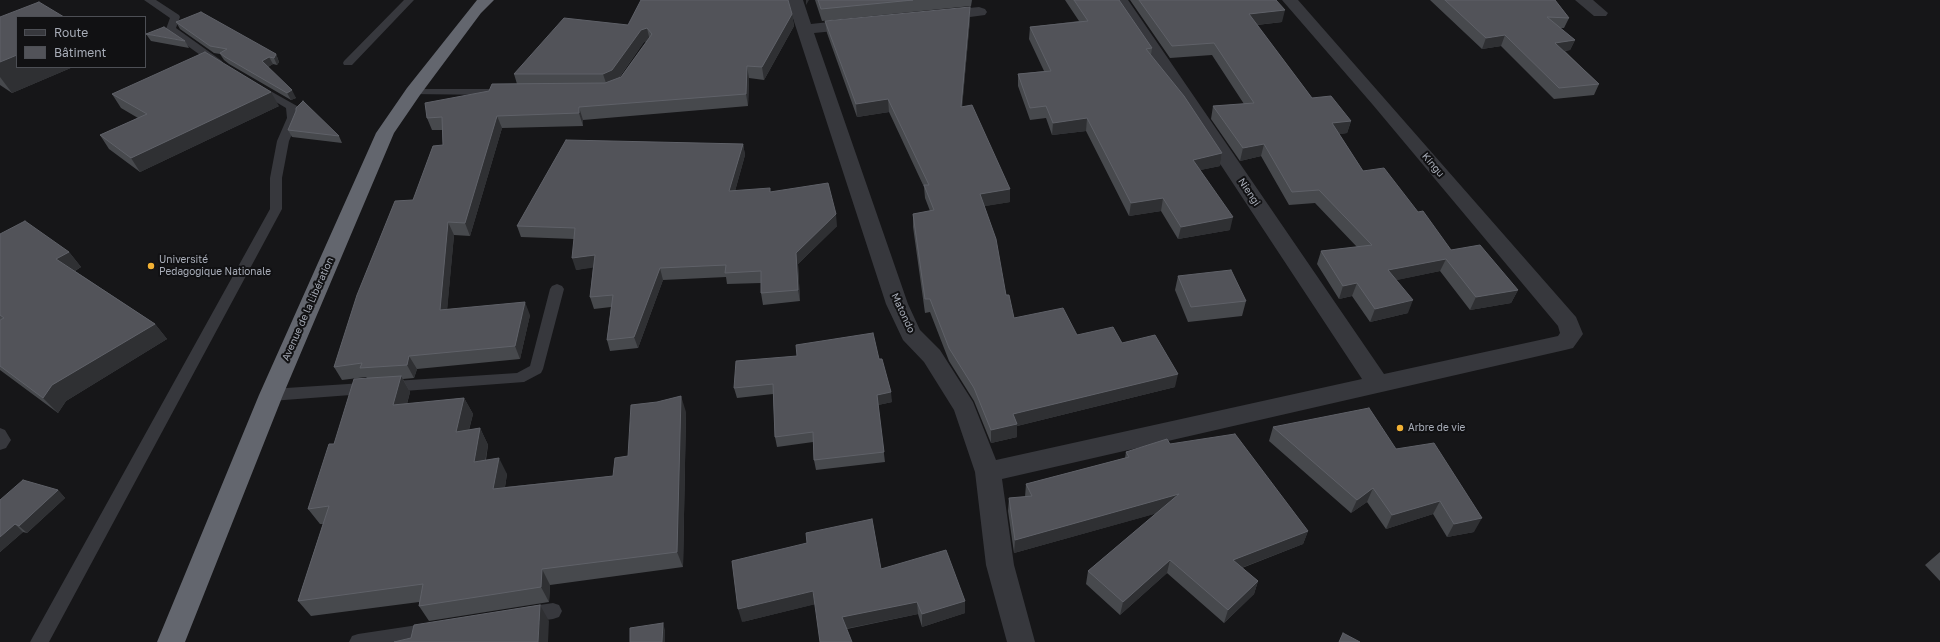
<!DOCTYPE html>
<meta charset="utf-8">
<style>
body{margin:0}
#map{position:relative;width:1940px;height:642px;overflow:hidden;background:#161618;font-family:"Golos Text",sans-serif}
canvas{display:block}
.legend{position:absolute;left:16px;top:16px;width:130px;height:52px;box-sizing:border-box;background:#111113;border:1px solid #4d4f55;margin:0;padding:5px 7px;list-style:none;font-size:12px;color:#a8adb8}
.legend li{display:flex;align-items:center;gap:8px;height:20px}
.legend b{width:20px;border:1px solid #4d4f55}
</style>
<div id="map">
<canvas width="1940" height="642"></canvas>
<ul class="legend">
<li><b style="height:5px;background:#37383d"></b>Route</li>
<li><b style="height:11px;background:#525359"></b>Bâtiment</li>
</ul>
</div>
<script>
const context = document.querySelector('canvas').getContext('2d');
context.lineJoin = 'round';
const poly = rows => new Path2D(rows.map(r => 'M' + r).join(''));
function fillPath(path, color) { context.fillStyle = color; context.fill(path, 'evenodd'); }
function trace(path, color, width, dash) { context.strokeStyle = color; context.lineWidth = width; context.lineCap = dash ? 'butt' : 'round'; context.setLineDash(dash || []); context.stroke(path); }
function drawText(font, color, halo, rows, align = 'center') {
  context.font = font + ' "Golos Text",sans-serif'; context.lineWidth = 4; context.setLineDash([]); context.textBaseline = 'middle'; context.strokeStyle = halo; context.fillStyle = color; for (const [text, x, y, turn = 0] of rows) {
    context.save(); context.translate(x, y); context.rotate((+turn || 0) * Math.PI / 180); context.textAlign = isNaN(turn) ? turn : align; if (halo) context.strokeText(text, 0, 0); context.fillText(text, 0, 0); context.restore();
  }
}
fillPath(poly([
 [144,0,156,0,179,15,180,17,176,28,222,61,223,63,222,65,214,65,167,31,166,29,170,18,144,0],
 [404,0,414,0,352,65,344,65,343,63,344,61,404,0],
 [258,84,297,106,299,118,289,141,282,178,282,209,49,642,30,642,270,209,270,178,277,141,287,118,286,108,254,89,253,87,254,85,258,84],
 [413,89,498,89,503,92,498,95,409,94,408,92,413,89],
 [557,284,562,286,564,289,543,369,541,373,524,382,271,401,266,399,264,395,266,391,271,389,517,373,530,366,550,289,552,286,557,284],
 [0,428,5,430,11,440,6,448,0,450,0,428],
 [553,603,559,605,562,611,559,617,553,619,526,623,520,621,517,615,520,609,526,607,553,603],
 [431,623,437,625,440,631,437,637,431,639,413,642,349,642,352,636,358,634,431,623]
]), '#37383d');
fillPath(poly([
 [787,0,803,0,811,24,856,19,862,21,864,24,862,27,856,29,814,33,908,304,920,330,940,350,973,402,996,460,1362,379,1112,0,1128,0,1384,374,1558,336,1560,333,1558,326,1373,105,1282,0,1298,0,1576,317,1583,334,1573,348,1565,350,1002,479,1014,565,1035,642,1007,642,986,565,975,472,954,410,924,362,903,340,886,304,787,0],
 [1575,0,1593,0,1608,13,1606,16,1594,16,1575,0],
 [979,7,985,9,987,12,985,15,940,21,934,19,932,16,934,13,940,11,979,7]
]), '#37383d');
fillPath(poly([
 [477,0,494,0,481,13,420,95,394,133,283,395,185,642,157,642,259,395,376,133,407,88,477,0]
]), '#63666e');
fillPath(poly([
 [815,0,972,0,971,6,822,21],
 [1065,0,1119,0,1152,48,1151,55,1222,153,1220,166,1200,170,1230,230,1178,239,1161,211,1129,216,1086,131,1052,135,1046,118,1030,120,1018,86,1018,74,1044,71,1029,39,1030,27,1079,21],
 [1130,0,1276,0,1282,22,1257,25,1312,98,1351,121,1347,133,1339,134,1363,171,1418,212,1451,250,1518,290,1511,303,1470,310,1440,271,1396,280,1408,313,1370,322,1352,296,1339,299,1317,264,1321,251,1357,247,1315,203,1289,205,1261,156,1240,161,1211,119,1213,106,1244,104,1212,55,1170,58],
 [1430,0,1555,0,1569,18,1564,28,1560,28,1575,40,1570,50,1565,51,1599,84,1594,95,1554,99,1501,46,1482,49],
 [792,14,794,26,764,80,749,78,748,106,583,120,583,126,502,128,470,236,454,235,447,309,530,315,520,359,417,369,414,378,403,379,410,392,407,404,464,398,473,414,469,430,480,428,488,445,486,460,507,474,505,487,613,476,628,456,686,412,683,567,550,585,549,602,429,621,419,606,419,602,311,616,298,601,323,524,320,524,308,509,334,444,367,378,366,377,342,380,334,367,413,200,443,145,442,130,432,130,427,118,489,91,517,84,514,74,628,25],
 [647,41,621,77,619,78,644,42],
 [0,17,17,67,73,67,12,93,0,85],
 [970,19,962,107,1010,202,984,206,1006,295,1014,318,1077,335,1122,343,1175,387,1017,426,1017,437,991,443,974,401,949,361,930,312,925,313,913,227,913,214,930,211,925,198,924,187,889,112,857,117,827,33,825,21],
 [176,22,276,54,279,62,277,65,273,64,268,67,296,98,291,100,229,64,224,60,220,54,214,53,180,29],
 [146,34,185,41,189,48,151,41],
 [112,94,279,106,140,172,109,149,100,135,138,118,121,108],
 [296,111,339,136,342,143,292,137,288,130],
 [743,144,745,155,735,191,770,192,837,226,798,264,800,301,763,305,761,293,761,283,727,284,726,277,663,280,638,348,610,351,607,340,611,307,594,309,590,297,593,267,576,270,574,239,521,237,517,226],
 [0,234,69,252,81,267,75,271,155,324,167,339,66,401,58,413,0,370,0,320,1,320,0,319],
 [1178,276,1246,301,1242,316,1188,322,1175,290],
 [879,359,892,402,878,405,885,462,816,470,814,460,813,442,777,447,775,437,773,394,737,398,734,388],
 [1273,427,1396,449,1474,532,1447,537,1433,514,1386,529,1367,502,1351,513,1269,441],
 [1170,444,1308,531,1303,544,1242,568,1258,581,1254,594,1224,623,1167,573,1120,615,1086,584,1088,571,1157,513,1014,553,1008,511,1009,498,1025,497,1026,484,1125,458,1126,452],
 [58,490,65,498,27,533,23,532,0,552,0,500],
 [1940,552,1940,581,1925,565],
 [881,569,965,601,965,613,922,627,918,614,847,629,815,604,742,622]
]), '#47494d');
fillPath(poly([
 [806,0,809,0,806,5],
 [970,7,970,19,961,120,961,107],
 [1285,10,1282,22,1247,26,1249,14],
 [792,14,794,26,764,80,762,67],
 [647,28,650,41,644,42,615,83,607,86,603,74,641,30],
 [1505,35,1501,46,1482,49,1486,38],
 [1575,40,1570,50,1551,53,1555,43],
 [276,54,279,62,277,65,274,58],
 [17,55,17,67,73,67,12,93,0,77,0,62],
 [269,57,273,64,266,68,262,61],
 [747,66,749,78,748,106,746,94],
 [292,90,296,98,291,100,287,93],
 [271,92,279,106,140,172,131,158],
 [888,99,889,112,857,117,856,104],
 [579,107,583,120,583,126,579,113],
 [497,116,502,128,470,236,465,223],
 [1087,118,1086,131,1052,135,1053,123],
 [1351,121,1347,133,1328,136,1332,123],
 [743,144,745,155,732,202,729,191],
 [1264,144,1261,156,1240,161,1243,148],
 [1222,153,1220,166,1191,172,1193,160],
 [1010,189,1010,202,980,207,980,194],
 [1163,198,1161,211,1129,216,1131,203],
 [836,214,837,226,798,264,800,301,798,290,796,253],
 [1233,217,1230,230,1178,239,1181,227],
 [448,222,454,235,446,323,440,310],
 [69,252,81,267,69,274,56,259],
 [595,255,598,267,576,270,572,258],
 [1446,259,1440,271,1383,283,1388,270],
 [660,268,663,280,638,348,634,337],
 [1357,283,1352,296,1339,299,1343,286],
 [1518,290,1511,303,1470,310,1476,297],
 [1413,300,1408,313,1370,322,1375,309],
 [525,302,530,315,520,359,515,346],
 [155,324,167,339,66,401,58,413,43,398,52,385],
 [409,356,417,369,414,378,407,365],
 [1178,374,1175,387,1017,426,1017,437,991,443,991,430,1013,414],
 [401,376,410,392,402,422,393,405],
 [891,392,892,402,878,405,877,395],
 [681,396,686,412,683,567,677,552],
 [464,398,473,414,464,448,456,432],
 [480,428,488,445,482,478,474,462],
 [499,458,507,474,502,504,493,489],
 [1373,488,1367,502,1351,513,1357,500],
 [58,490,65,498,27,533,19,526],
 [1179,494,1176,508,1014,553,1015,540],
 [1440,501,1433,514,1386,529,1392,515],
 [1482,518,1474,532,1447,537,1454,524],
 [15,524,23,532,0,552,0,537],
 [1308,531,1303,544,1228,573,1233,560],
 [1170,560,1167,573,1120,615,1123,602],
 [542,569,550,585,549,602,541,587],
 [1258,581,1254,594,1224,623,1228,610],
 [813,591,816,604,742,622,738,609],
 [965,601,965,613,922,627,922,614],
 [917,602,918,614,844,629,842,617],
 [540,605,549,621,548,642,538,642],
 [663,623,665,630,665,642,662,642]
]), '#2f3033');
const building = poly([
 [641,0,788,0,792,14,762,67,747,66,746,94,579,107,579,113,497,116,465,223,448,222,440,310,525,302,515,346,409,356,407,365,360,368,362,363,334,367,357,295,395,201,413,200,433,146,443,145,442,117,427,118,425,103,489,91,492,84,605,83,621,77,652,34,647,28,641,30,612,70,603,74,514,74,564,18,628,25,641,0],
 [818,0,913,0,821,9,818,0],
 [1074,0,1119,0,1152,48,1146,49,1184,96,1222,153,1193,160,1233,217,1181,227,1163,198,1131,203,1087,118,1053,123,1046,106,1030,108,1018,74,1051,71,1030,27,1088,21,1074,0],
 [1139,0,1276,0,1285,10,1249,14,1312,98,1331,96,1351,121,1332,123,1363,171,1384,168,1418,212,1423,211,1451,250,1480,245,1518,290,1476,297,1446,259,1388,270,1413,300,1375,309,1357,283,1343,286,1321,251,1372,245,1319,190,1292,192,1264,144,1243,148,1213,106,1254,103,1214,43,1172,46,1139,0],
 [1445,0,1555,0,1569,18,1547,17,1575,40,1555,43,1599,84,1559,88,1505,35,1486,38,1445,0],
 [39,2,64,17,17,17,17,55,0,62,0,17,39,2],
 [970,7,961,107,972,105,1010,189,980,194,996,239,1006,295,1009,295,1014,318,1063,308,1077,335,1113,327,1122,343,1155,335,1178,374,1013,414,1017,424,991,430,974,388,949,348,930,299,925,299,913,214,934,210,924,185,929,185,888,99,856,104,825,21,970,7],
 [201,12,276,54,274,58,269,57,262,61,292,90,287,93,225,57,220,53,227,49,210,46,176,22,201,12],
 [164,27,185,41,146,34,164,27],
 [205,52,271,92,131,158,100,135,147,114,112,94,205,52],
 [303,101,339,136,288,130,296,111,296,108,303,101],
 [566,140,743,144,729,191,770,188,770,192,828,183,836,214,796,253,798,290,761,293,761,271,725,273,726,265,660,268,634,337,607,340,613,295,590,297,595,255,572,258,575,228,517,226,566,140],
 [25,221,69,252,56,259,155,324,52,385,43,398,0,366,0,320,4,318,0,315,0,234,25,221],
 [1231,270,1246,301,1191,307,1178,276,1231,270],
 [873,333,879,359,882,359,891,392,877,395,884,452,814,460,813,432,775,437,773,384,734,388,736,361,797,356,796,345,873,333],
 [401,376,393,405,464,398,456,432,480,428,474,462,499,458,493,489,613,476,615,458,628,456,631,405,657,402,681,396,677,552,542,569,541,587,419,606,423,584,298,601,329,506,308,509,329,444,334,444,354,379,401,376],
 [1369,408,1396,449,1434,443,1482,518,1454,524,1440,501,1392,515,1373,488,1357,500,1273,427,1369,408],
 [1235,434,1308,531,1233,560,1258,581,1228,610,1170,560,1123,602,1088,571,1179,494,1015,540,1009,498,1032,496,1026,484,1129,457,1126,452,1167,439,1170,444,1235,434],
 [23,480,58,490,19,526,15,524,0,537,0,500,23,480],
 [872,519,881,569,946,550,965,601,922,614,917,602,842,617,852,642,820,642,813,591,738,609,732,561,807,543,806,533,872,519],
 [540,605,538,642,394,642,411,638,414,625,540,605],
 [663,623,662,642,630,642,630,628,663,623],
 [1343,633,1360,642,1339,642,1343,633]
]);
fillPath(building, '#525359');
trace(building, '#5f6168', 1);
for (const [x, y, r, color] of [
 [151,266,4,"#f2b134"],
 [1400,428,4,"#f2b134"]
]) { const dot = new Path2D(); dot.arc(x, y, r, 0, 2 * Math.PI); context.fillStyle = color; context.fill(dot); trace(dot, '#111113', 1.5); }
drawText('10px', '#a8adb8', '#111113', [
 ["Kingu",1433,165,50],
 ["Niengi",1249,192,56],
 ["Avenue de la Libération",308,309,-66],
 ["Matondo",903,313,65]
]);
drawText('10px', '#a8adb8', '#111113', [
 ["Université",159,260],
 ["Pedagogique Nationale",159,272],
 ["Arbre de vie",1408,428]
], 'left');
</script>
